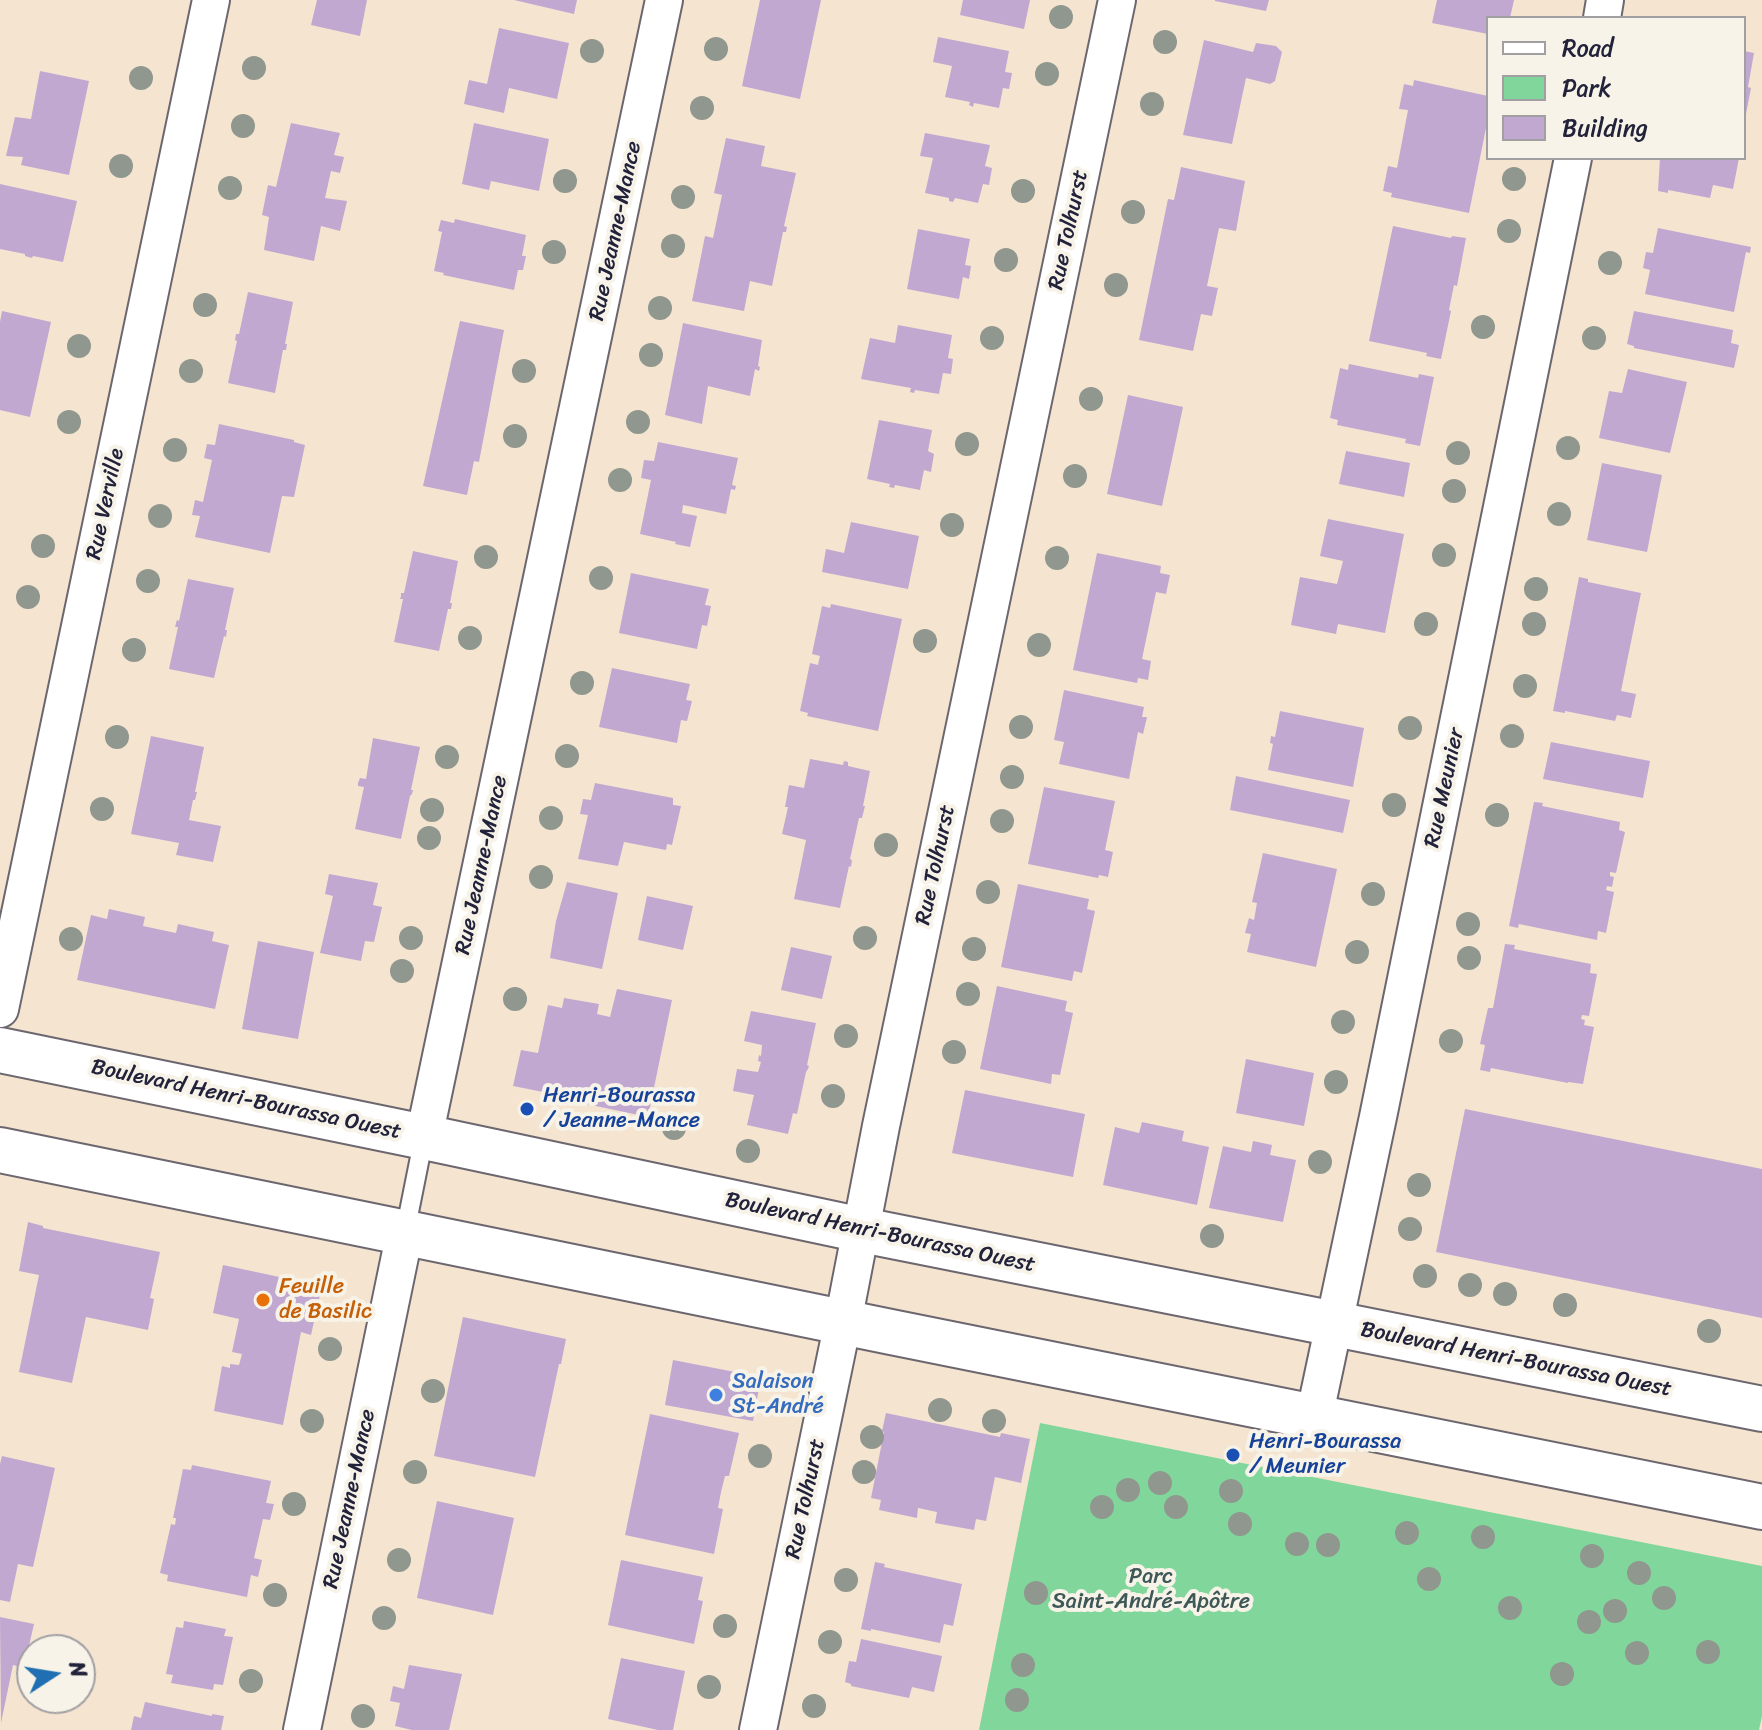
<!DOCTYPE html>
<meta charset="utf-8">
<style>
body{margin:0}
#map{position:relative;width:1762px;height:1730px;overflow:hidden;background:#f5e5d0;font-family:Sriracha,sans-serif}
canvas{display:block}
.legend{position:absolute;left:1486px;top:16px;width:260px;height:144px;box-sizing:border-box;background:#f7f3e8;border:2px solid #a29fa3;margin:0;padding:10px 14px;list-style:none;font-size:24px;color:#22223b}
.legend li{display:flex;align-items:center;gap:16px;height:40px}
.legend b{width:40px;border:2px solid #a29fa3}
.north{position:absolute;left:16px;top:1634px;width:80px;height:80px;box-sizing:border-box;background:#f7f3e8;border:2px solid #a29fa3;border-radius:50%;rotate:78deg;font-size:22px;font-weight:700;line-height:32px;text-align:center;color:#22223b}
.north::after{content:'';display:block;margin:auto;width:28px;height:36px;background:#1f6fb2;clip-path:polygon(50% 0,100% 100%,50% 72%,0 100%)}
</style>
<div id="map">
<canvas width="1762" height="1730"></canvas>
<ul class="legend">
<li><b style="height:10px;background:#fff"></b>Road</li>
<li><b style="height:22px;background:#81d79b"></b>Park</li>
<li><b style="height:22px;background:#c1a8d1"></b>Building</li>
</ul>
<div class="north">N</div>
</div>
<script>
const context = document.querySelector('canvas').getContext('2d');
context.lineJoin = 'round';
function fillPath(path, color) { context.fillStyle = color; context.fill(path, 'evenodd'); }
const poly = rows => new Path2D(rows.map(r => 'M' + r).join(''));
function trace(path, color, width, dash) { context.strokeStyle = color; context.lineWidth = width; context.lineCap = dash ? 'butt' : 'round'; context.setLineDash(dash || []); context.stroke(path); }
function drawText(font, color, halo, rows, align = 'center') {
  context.font = font + ' Sriracha,sans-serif'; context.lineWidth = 8; context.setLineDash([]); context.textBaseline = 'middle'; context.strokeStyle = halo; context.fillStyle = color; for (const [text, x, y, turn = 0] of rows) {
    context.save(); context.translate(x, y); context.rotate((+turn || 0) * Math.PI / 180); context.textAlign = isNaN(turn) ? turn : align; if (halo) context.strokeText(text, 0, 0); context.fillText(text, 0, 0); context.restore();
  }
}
fillPath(poly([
 [1040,1423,1762,1566,1762,1716,1759,1730,979,1730]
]), '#81d79b');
fillPath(poly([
 [317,0,367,0,360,36,311,25],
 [514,0,577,0,574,14],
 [760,0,821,0,800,99,742,86],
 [963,0,1030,0,1024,29,960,15],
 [1215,0,1269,0,1266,11,1215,1],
 [1437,0,1514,0,1510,18,1488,18,1488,34,1432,23],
 [499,28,569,43,557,99,509,88,504,113,464,104,469,80,487,84],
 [938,37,1009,51,1005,72,1012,73,1009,89,1003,88,999,108,974,103,973,107,969,105,970,102,945,97,952,66,933,62],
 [1204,40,1253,52,1256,43,1276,46,1282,52,1275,81,1270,84,1246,78,1232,144,1183,135],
 [1744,51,1754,53,1748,87,1751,88,1745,119,1744,119],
 [40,71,89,81,69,175,21,165,23,157,6,156,15,117,31,119],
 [1414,80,1488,96,1488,118,1469,213,1391,197,1392,193,1383,191,1388,166,1397,168,1408,110,1399,109,1404,84,1413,86],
 [291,123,340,133,334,155,344,157,340,173,331,171,325,198,347,201,340,231,321,226,314,261,264,250,269,217,262,215,268,185,276,187],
 [474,123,549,139,539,191,491,181,489,190,462,184],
 [925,133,990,145,985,166,992,168,989,185,983,184,978,203,955,198,953,202,949,201,949,198,925,193,933,158,920,156],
 [726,138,765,146,761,166,796,173,784,226,787,227,786,232,783,232,772,286,750,281,744,311,692,301,705,236,713,238,722,195,714,193],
 [1660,158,1739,158,1733,189,1713,185,1710,198,1668,190,1668,193,1658,191],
 [1181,167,1245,181,1236,231,1219,228,1207,286,1218,288,1212,316,1201,314,1193,351,1139,340,1168,199,1174,200],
 [0,184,77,201,63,262,33,256,32,258,25,256,25,254,0,249],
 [455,219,526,235,522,256,526,256,523,270,518,270,514,290,443,275,444,273,434,271,442,232,438,231,441,220,454,223],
 [1393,226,1451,238,1452,236,1466,238,1457,286,1454,285,1449,310,1451,311,1441,359,1426,356,1427,353,1369,341],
 [1658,228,1751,247,1750,253,1746,252,1734,312,1645,294,1650,270,1643,268,1646,252,1653,253],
 [918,229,970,239,965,265,971,266,969,279,963,277,959,299,907,289],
 [248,292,293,302,285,344,287,344,286,350,283,350,275,393,228,383,237,341,235,340,236,334,239,334],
 [2,311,51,322,30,417,0,410,0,322],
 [1634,311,1733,330,1731,343,1739,345,1734,368,1634,348,1634,346,1627,344],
 [460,321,504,330,479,462,474,461,467,495,423,486],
 [683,323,762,340,758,366,760,367,759,371,755,369,750,396,708,386,702,424,665,415],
 [898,325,952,335,948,358,953,359,951,374,943,373,939,394,915,390,914,393,910,392,911,388,861,379,870,338,895,343],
 [1349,364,1418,378,1419,374,1434,377,1420,446,1405,443,1406,439,1337,425,1338,420,1330,418,1340,368,1348,370],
 [1628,369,1687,382,1670,453,1599,438,1609,391,1622,393],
 [1128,395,1183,407,1162,506,1107,494],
 [879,420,932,430,928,451,934,454,931,472,924,470,920,490,895,485,894,488,889,487,890,484,867,479],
 [219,424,294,440,294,442,305,445,294,497,282,496,270,553,195,537,200,516,192,515,195,500,203,502,212,460,204,458,207,444,215,445],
 [658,442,738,458,732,485,736,486,735,490,731,489,726,514,683,505,682,513,697,516,690,547,675,544,676,542,640,534,651,480,641,478,644,460,654,461],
 [1346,451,1410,463,1404,497,1339,484],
 [1602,463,1662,475,1647,552,1587,540],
 [1328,519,1404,534,1385,633,1338,624,1336,634,1291,625,1300,577,1337,584,1343,561,1320,556],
 [851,522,919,536,908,589,822,572,826,549,844,553],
 [413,551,458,561,450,603,452,603,451,609,448,609,439,651,394,642,403,599,400,599,401,596,401,593,404,593],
 [1097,553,1161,566,1160,573,1170,575,1166,594,1156,592,1142,659,1151,661,1148,680,1138,678,1137,683,1073,670],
 [631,573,709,589,705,605,711,606,707,626,702,625,697,649,619,633],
 [1579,577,1588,579,1588,582,1641,593,1621,691,1636,694,1631,718,1617,715,1615,721,1565,711,1565,713,1553,711],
 [188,579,234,588,225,630,227,630,226,637,224,636,214,678,169,669,178,627,175,627,176,623,177,620,179,621],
 [831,604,902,619,878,731,807,716,808,713,800,711,810,663,818,665,819,660,820,656,812,654,822,606,830,608],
 [612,668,690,684,686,700,692,701,687,721,681,720,677,743,599,727],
 [1064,690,1144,707,1142,717,1147,717,1143,734,1138,732,1129,779,1059,764,1064,742,1054,740],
 [1280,711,1364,728,1353,787,1268,770,1273,744,1270,743,1271,736,1275,737],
 [151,736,204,747,195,792,197,792,195,800,193,800,189,820,221,826,213,862,176,855,179,843,131,834],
 [373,738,420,747,411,790,413,790,412,794,410,796,401,839,355,829,364,787,358,786,358,783,360,778,366,779],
 [1551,742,1650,761,1643,798,1543,779],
 [810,759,843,765,844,761,848,762,848,766,870,771,863,806,865,806,862,818,859,818,850,859,852,860,851,867,849,866,840,908,794,899,806,840,782,834,788,807,785,807,789,785,804,788],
 [1236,776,1350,800,1343,833,1230,810],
 [595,783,673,798,673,805,681,806,672,845,667,844,666,850,624,842,618,866,578,859,588,815,580,814,583,799,591,800],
 [1044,787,1115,801,1105,850,1113,852,1108,877,1099,875,1098,878,1028,864],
 [1534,802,1543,803,1542,806,1620,822,1619,830,1625,832,1616,873,1610,872,1610,876,1614,877,1612,887,1607,886,1606,890,1614,892,1606,933,1598,931,1597,940,1519,924,1518,928,1509,926],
 [1263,853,1337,869,1316,967,1247,952,1251,934,1245,933,1249,918,1254,920,1257,903,1252,902],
 [329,874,378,883,373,905,382,907,374,942,365,941,361,961,320,953,333,896,325,894],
 [567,882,618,893,602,969,550,958,556,921],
 [1018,884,1089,899,1087,909,1095,911,1082,973,1074,971,1072,981,1001,967],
 [647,896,693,906,683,950,638,940],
 [109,909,145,917,143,926,176,933,178,924,214,932,212,941,229,945,215,1009,77,980,91,915,107,919],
 [258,941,314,952,298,1039,242,1029],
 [1505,944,1515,945,1514,949,1591,964,1590,973,1597,974,1589,1016,1582,1015,1581,1019,1585,1020,1584,1025,1594,1027,1583,1084,1568,1082,1568,1083,1491,1068,1490,1072,1480,1070,1485,1045,1480,1044,1488,1008,1493,1008],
 [791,947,832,956,822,999,781,990],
 [997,986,1067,1001,1065,1011,1073,1013,1060,1075,1052,1074,1051,1084,980,1069],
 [617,989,672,1000,648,1117,553,1097,553,1094,513,1086,521,1050,538,1053,548,1005,562,1008,564,998,599,1004,597,1014,610,1017],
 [751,1011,816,1023,807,1065,809,1066,808,1069,806,1072,797,1114,793,1113,788,1134,747,1125,754,1095,733,1091,737,1069,758,1072,761,1062,758,1061,759,1055,761,1056,762,1045,744,1041],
 [1246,1059,1314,1073,1304,1126,1236,1113],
 [965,1090,1085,1114,1073,1177,952,1153],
 [1465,1109,1762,1169,1762,1318,1436,1252],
 [1142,1122,1184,1131,1182,1141,1209,1147,1197,1205,1103,1185,1115,1127,1139,1133],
 [1253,1141,1272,1145,1270,1155,1296,1160,1283,1222,1209,1208,1223,1146,1251,1152],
 [28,1222,43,1226,43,1228,160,1252,150,1298,154,1299,148,1330,86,1317,72,1383,19,1372,39,1275,19,1271],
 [223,1265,322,1286,311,1335,301,1332,283,1425,214,1411,222,1366,230,1368,230,1364,239,1365,242,1354,232,1352,239,1319,213,1313],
 [463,1317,566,1339,561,1364,559,1364,535,1477,434,1456],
 [673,1360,761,1377,753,1421,665,1405],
 [886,1413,1000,1437,1001,1433,1030,1439,1021,1483,995,1477,986,1521,976,1519,974,1530,935,1523,937,1512,918,1508,917,1518,879,1510,881,1500,871,1498,884,1432,882,1431],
 [650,1414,739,1433,729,1476,725,1476,721,1492,718,1508,723,1509,714,1554,625,1535],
 [2,1456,55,1468,33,1567,18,1564,10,1602,0,1600,0,1464],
 [192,1465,271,1481,266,1503,274,1504,270,1520,263,1519,254,1558,262,1560,258,1577,251,1575,247,1597,167,1581,168,1575,160,1573,171,1524,175,1525,176,1518,173,1518,183,1469,191,1470],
 [437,1501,514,1518,493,1615,417,1598],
 [621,1560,703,1577,698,1600,703,1601,694,1644,608,1625],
 [875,1562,885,1564,884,1567,962,1584,953,1626,944,1624,940,1643,871,1629,871,1631,861,1629],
 [0,1617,34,1624,24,1668,13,1665,1,1723],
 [184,1621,226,1629,224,1636,233,1637,223,1685,214,1684,213,1690,171,1683,173,1675,166,1674,176,1627,183,1628],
 [861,1639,942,1656,934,1692,912,1687,909,1698,851,1686,851,1684,845,1682,849,1661,856,1662],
 [621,1658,685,1671,673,1730,658,1730,608,1719],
 [409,1665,462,1674,449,1730,412,1730,395,1726,400,1703,390,1701,393,1686,404,1689],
 [145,1702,212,1716,212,1714,224,1716,221,1730,131,1730,134,1716,141,1718]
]), '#c1a8d1');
const service = poly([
 [405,1232,424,1137]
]);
const minor = poly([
 [1602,18,1605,0],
 [0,1009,211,0],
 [424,1137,664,0],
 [1314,1418,1378,1117,1573,158],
 [302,1730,405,1232],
 [758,1730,843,1322,881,1126,1117,0]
]);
const primary = poly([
 [0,1050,424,1137,862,1230,1762,1409],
 [0,1150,891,1332,1762,1507]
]);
trace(service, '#6c666f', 22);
trace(minor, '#6c666f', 40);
trace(primary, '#6c666f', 48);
trace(service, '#fff', 18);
trace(minor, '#fff', 36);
trace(primary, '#fff', 44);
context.fillStyle = '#90978e';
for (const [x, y] of [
 [1061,17],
 [1165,42],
 [716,49],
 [592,51],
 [254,68],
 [1047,74],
 [141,78],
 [1152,104],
 [702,108],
 [243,126],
 [121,166],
 [1514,179],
 [565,181],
 [230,188],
 [1023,191],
 [683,197],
 [1133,212],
 [1509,231],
 [673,246],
 [554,252],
 [1006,260],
 [1610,263],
 [1116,285],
 [205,305],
 [660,308],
 [1483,327],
 [992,338],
 [1594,338],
 [79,346],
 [651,355],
 [191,371],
 [524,371],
 [1091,399],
 [69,422],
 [638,422],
 [515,436],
 [967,444],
 [1568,448],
 [175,450],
 [1458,453],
 [1075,476],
 [620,480],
 [1454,491],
 [1559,514],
 [160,516],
 [952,525],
 [43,546],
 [1444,555],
 [486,557],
 [1057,558],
 [601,578],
 [148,581],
 [1536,589],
 [28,597],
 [1426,624],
 [1534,624],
 [470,638],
 [925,641],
 [1039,645],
 [134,650],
 [582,683],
 [1525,686],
 [1021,727],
 [1410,728],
 [1512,736],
 [117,737],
 [567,756],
 [447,757],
 [1012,777],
 [1394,805],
 [102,809],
 [432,810],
 [1497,815],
 [551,818],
 [1002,821],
 [429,838],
 [886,845],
 [541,877],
 [988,892],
 [1373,894],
 [1468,924],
 [411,938],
 [865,938],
 [71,939],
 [974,949],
 [1357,952],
 [1469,958],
 [402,971],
 [968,994],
 [515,999],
 [1343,1022],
 [846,1036],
 [1451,1041],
 [954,1052],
 [1336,1082],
 [833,1096],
 [674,1128],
 [748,1151],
 [1320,1162],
 [1419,1185],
 [1410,1229],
 [1212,1236],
 [1425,1276],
 [1470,1285],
 [1505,1294],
 [1565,1305],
 [1709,1331],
 [330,1349],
 [433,1391],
 [940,1410],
 [312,1421],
 [994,1421],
 [872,1437],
 [760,1456],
 [415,1472],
 [864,1472],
 [1160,1483],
 [1128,1490],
 [1231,1491],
 [294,1504],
 [1102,1507],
 [1176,1507],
 [1240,1524],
 [1407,1533],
 [1483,1537],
 [1297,1544],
 [1328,1545],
 [1592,1556],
 [399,1560],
 [1639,1573],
 [1429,1579],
 [846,1580],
 [1036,1593],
 [275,1595],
 [1664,1598],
 [1510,1608],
 [1615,1611],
 [384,1618],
 [1589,1622],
 [725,1626],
 [830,1642],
 [1708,1652],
 [1637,1653],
 [1023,1665],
 [1562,1674],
 [251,1681],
 [709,1687],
 [1017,1700],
 [814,1706],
 [363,1716]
]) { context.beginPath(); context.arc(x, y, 12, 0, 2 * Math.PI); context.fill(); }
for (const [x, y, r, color] of [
 [527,1109,8,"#1a4fb4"],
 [263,1300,8,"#e8710a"],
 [716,1395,8,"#3f7fe0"],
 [1233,1455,8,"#1a4fb4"]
]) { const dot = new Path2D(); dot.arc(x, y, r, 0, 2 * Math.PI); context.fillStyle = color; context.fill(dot); trace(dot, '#f7f3e8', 3); }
drawText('22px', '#22223b', '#f7f3e8', [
 ["Rue Tolhurst",1069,230,-78],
 ["Rue Jeanne-Mance",616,231,-78],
 ["Rue Verville",106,504,-78],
 ["Rue Meunier",1445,788,-78],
 ["Rue Jeanne-Mance",482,865,-78],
 ["Rue Tolhurst",936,865,-78],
 ["Boulevard Henri-Bourassa Ouest",246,1100,12],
 ["Boulevard Henri-Bourassa Ouest",880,1233,12],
 ["Boulevard Henri-Bourassa Ouest",1516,1360,11],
 ["Rue Jeanne-Mance",350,1499,-78],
 ["Rue Tolhurst",806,1499,-78]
]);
drawText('22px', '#164399', '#f7f3e8', [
 ["Henri-Bourassa",543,1096],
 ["/ Jeanne-Mance",543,1121],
 ["Henri-Bourassa",1249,1442],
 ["/ Meunier",1249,1467]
], 'left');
drawText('22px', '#c56008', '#f7f3e8', [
 ["Feuille",279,1287],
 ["de Basilic",279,1312]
], 'left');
drawText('22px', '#366cbe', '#f7f3e8', [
 ["Salaison",732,1382],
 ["St-André",732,1407]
], 'left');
drawText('22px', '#3e5858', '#f7f3e8', [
 ["Parc",1151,1577],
 ["Saint-André-Apôtre",1151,1602]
]);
</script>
